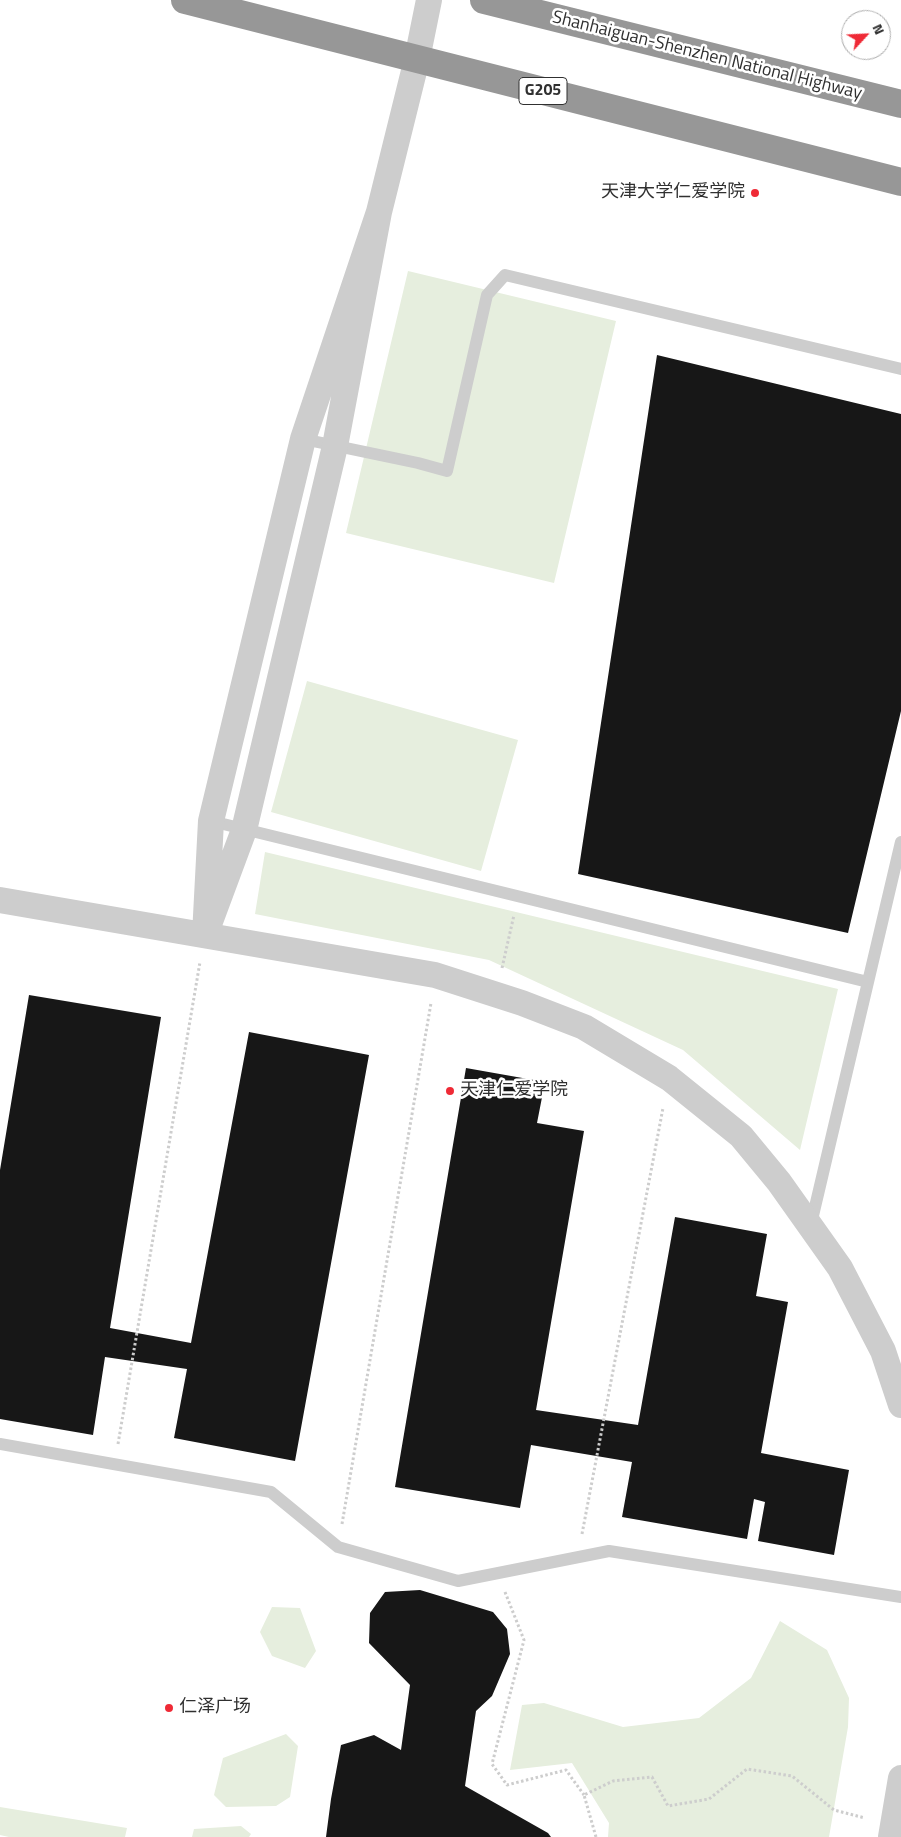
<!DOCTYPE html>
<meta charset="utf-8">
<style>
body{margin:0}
#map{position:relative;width:901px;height:1837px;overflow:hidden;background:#fff;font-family:"Titillium Web",sans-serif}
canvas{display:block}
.north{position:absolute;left:841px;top:10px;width:50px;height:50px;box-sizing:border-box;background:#fff;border:1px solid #acacac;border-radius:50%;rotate:65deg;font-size:14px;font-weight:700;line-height:20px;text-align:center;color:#303030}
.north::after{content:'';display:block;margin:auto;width:18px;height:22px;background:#ef2a36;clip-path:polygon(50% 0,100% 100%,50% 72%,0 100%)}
</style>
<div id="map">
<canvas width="901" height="1837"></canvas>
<div class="north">N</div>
</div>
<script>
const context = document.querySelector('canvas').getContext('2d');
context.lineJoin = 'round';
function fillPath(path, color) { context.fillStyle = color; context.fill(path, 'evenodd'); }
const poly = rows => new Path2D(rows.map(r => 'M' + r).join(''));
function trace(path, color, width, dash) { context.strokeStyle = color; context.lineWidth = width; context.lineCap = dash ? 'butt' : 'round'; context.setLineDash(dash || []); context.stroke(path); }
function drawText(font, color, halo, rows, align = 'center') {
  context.font = font + ' "Titillium Web","Noto Sans SC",sans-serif'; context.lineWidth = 5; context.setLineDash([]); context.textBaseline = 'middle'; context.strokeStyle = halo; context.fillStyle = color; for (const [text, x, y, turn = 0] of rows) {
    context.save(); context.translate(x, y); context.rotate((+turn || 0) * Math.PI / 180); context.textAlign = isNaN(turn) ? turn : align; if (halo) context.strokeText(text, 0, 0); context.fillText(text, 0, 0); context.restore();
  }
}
fillPath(poly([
 [408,271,616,321,554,583,346,533],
 [307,681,518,740,481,871,271,812],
 [265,852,838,989,800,1150,683,1050,489,960,255,914],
 [272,1607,300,1608,316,1651,305,1668,272,1656,260,1632],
 [780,1621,827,1650,849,1698,848,1727,829,1837,608,1837,609,1823,572,1763,510,1770,522,1705,544,1703,623,1727,699,1718,751,1678],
 [286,1734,298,1746,290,1797,276,1806,226,1807,214,1795,223,1758],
 [0,1807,127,1828,125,1837,9,1837,0,1835],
 [241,1826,251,1834,249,1837,192,1837,194,1829]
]), '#e6eede');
fillPath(poly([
 [657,355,901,414,901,711,848,933,578,874],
 [29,995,161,1017,110,1328,191,1343,249,1032,369,1055,295,1461,174,1438,187,1369,105,1357,93,1435,0,1419,0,1170],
 [466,1068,545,1082,537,1123,584,1131,536,1410,638,1425,675,1217,767,1234,756,1296,788,1302,761,1453,849,1470,834,1555,758,1541,765,1502,754,1499,747,1539,622,1517,632,1462,531,1445,520,1508,395,1487],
 [420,1590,493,1612,507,1629,510,1654,492,1696,476,1711,465,1786,548,1833,551,1837,326,1837,331,1799,341,1745,374,1735,401,1750,410,1685,369,1643,370,1613,385,1592]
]), '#171717');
trace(poly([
 [502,968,514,915],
 [118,1444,200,962],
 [342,1524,431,1003],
 [582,1534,663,1108],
 [505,1592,524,1640,492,1764,507,1785,566,1770,584,1795],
 [596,1837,584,1795,613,1781,652,1777,668,1806,709,1799,747,1769,792,1776,834,1810,865,1818]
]), '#cdcdcd', 3, [2.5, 2.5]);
trace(poly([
 [303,439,418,463,447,471,487,295,505,275,901,369],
 [211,821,868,982],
 [811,1224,901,842],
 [0,1444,271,1492,338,1547,458,1581,609,1551,901,1597]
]), '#cdcdcd', 12);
trace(poly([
 [379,212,335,446,244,830,205,935,211,821,303,439,379,212],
 [379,212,417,59,429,0],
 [0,900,435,975,522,1003,584,1027,669,1078,741,1136,779,1182,840,1268,883,1351,901,1405],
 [891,1837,901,1778]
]), '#cdcdcd', 26);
trace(poly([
 [185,0,901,182],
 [484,0,901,104]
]), '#979797', 28);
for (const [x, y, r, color] of [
 [755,193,5,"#ef2a36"],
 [450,1091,5,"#ef2a36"],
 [169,1708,5,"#ef2a36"]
]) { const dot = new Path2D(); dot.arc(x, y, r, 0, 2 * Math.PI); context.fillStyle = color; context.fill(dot); trace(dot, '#fff', 2); }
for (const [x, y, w] of [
 [543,91,48]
]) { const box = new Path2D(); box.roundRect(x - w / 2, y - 13.5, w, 27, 4); context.fillStyle = '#fff'; context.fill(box); trace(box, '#303030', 1); }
drawText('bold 16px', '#303030', null, [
 ["G205",543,91]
]);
drawText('18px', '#303030', '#fff', [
 ["Shanhaiguan-Shenzhen National Highway",707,56,14]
]);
drawText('18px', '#303030', '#fff', [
 ["天津大学仁爱学院",745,193,"right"],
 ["天津仁爱学院",460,1091],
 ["仁泽广场",179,1708]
], 'left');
</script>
